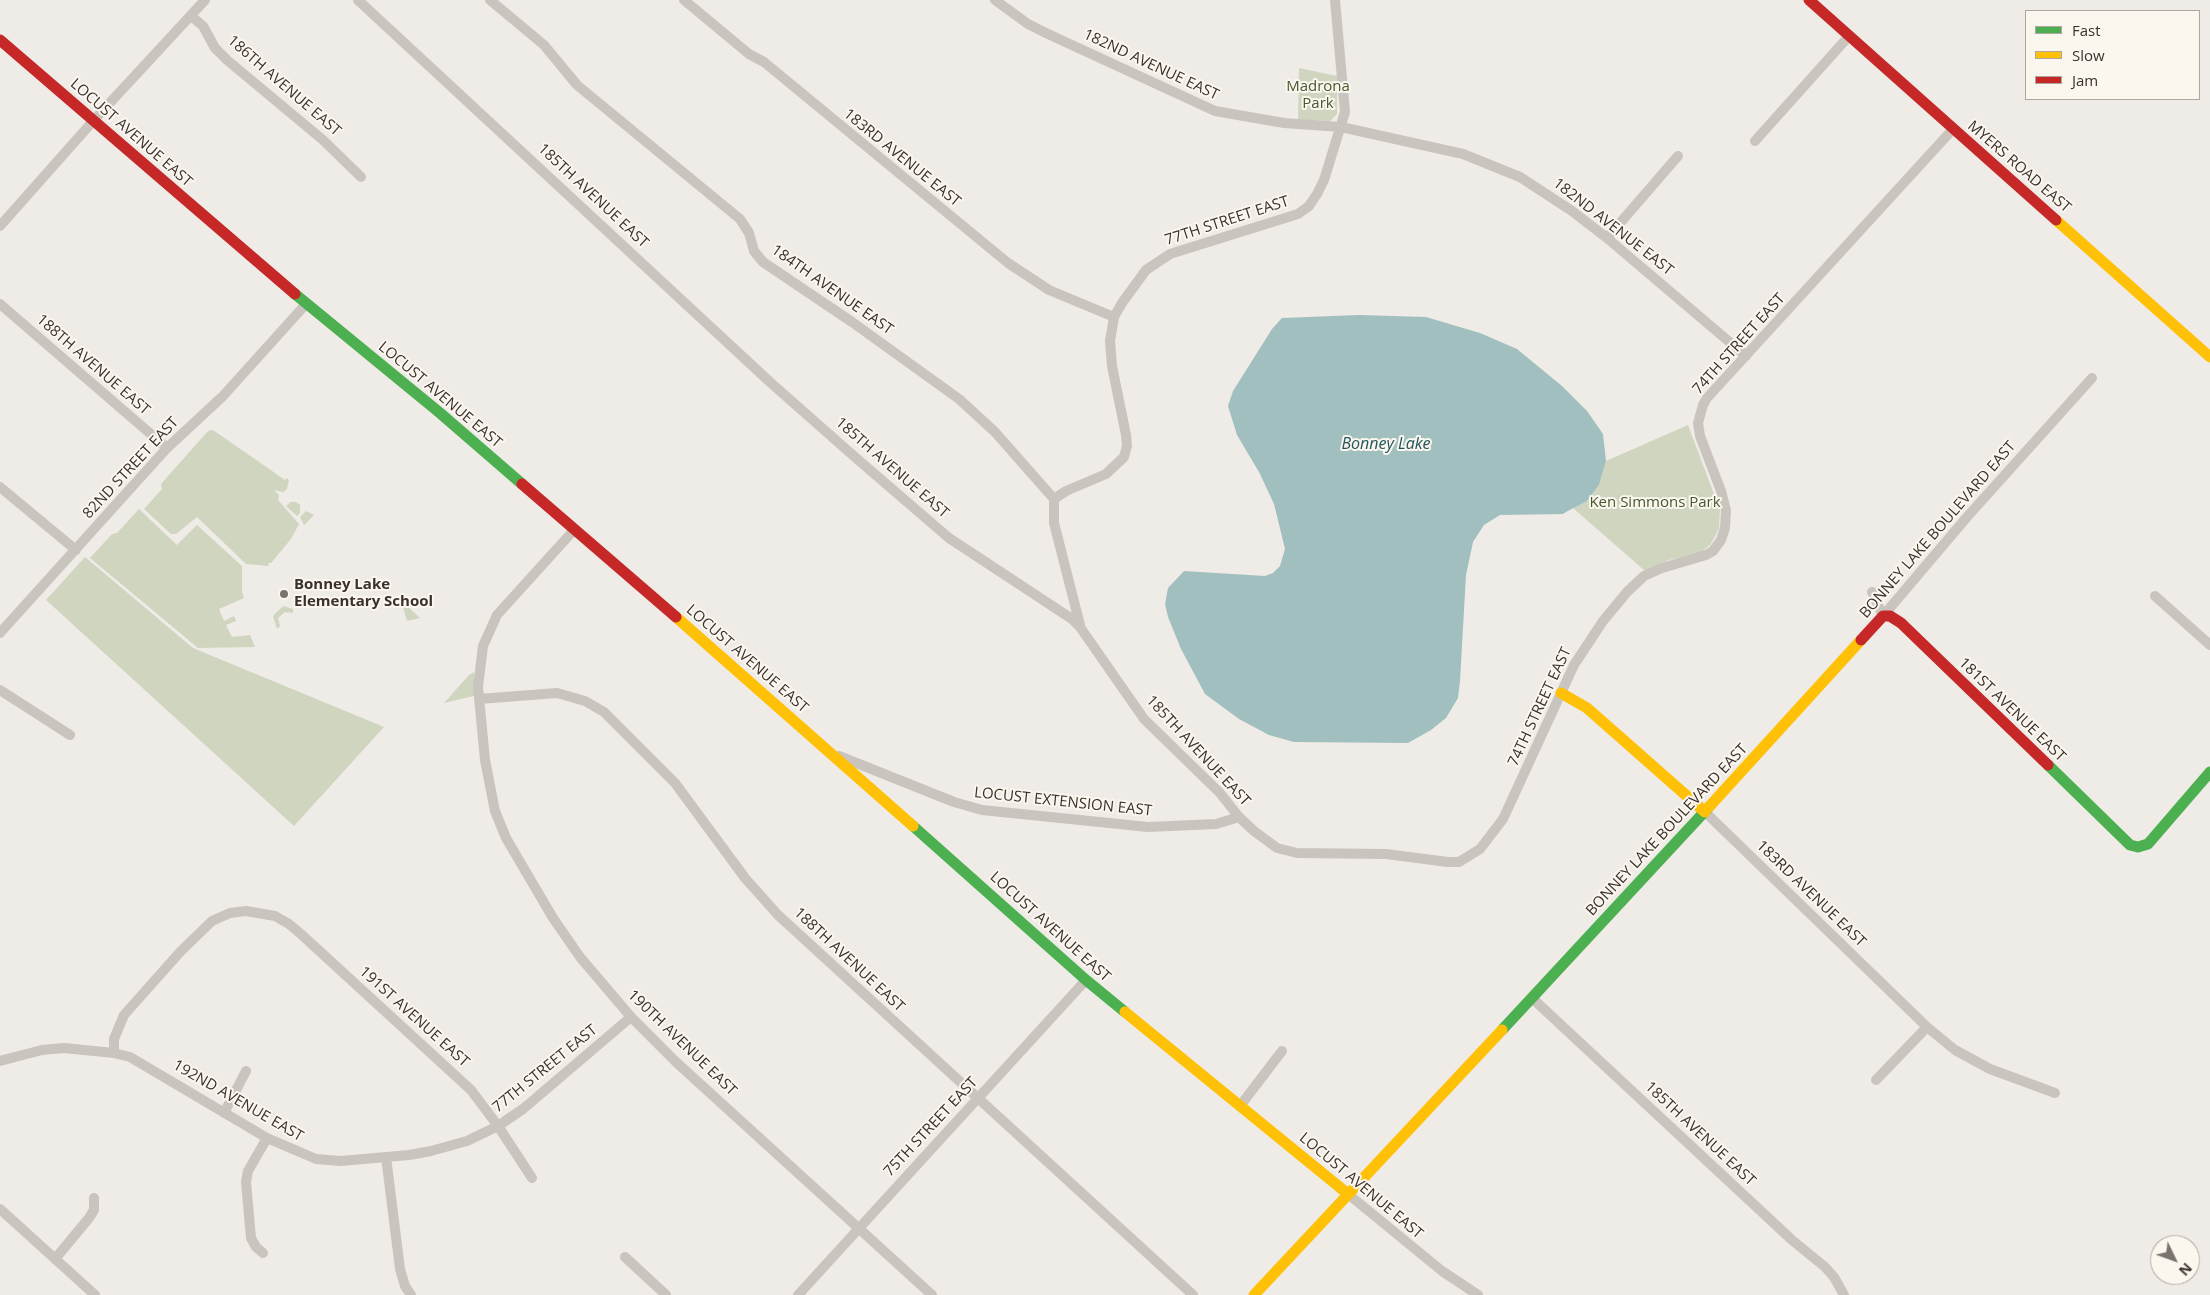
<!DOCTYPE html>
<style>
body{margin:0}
#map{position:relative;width:2210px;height:1295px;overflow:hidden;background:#efebe6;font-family:"Open Sans",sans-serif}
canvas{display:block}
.legend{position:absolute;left:2025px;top:10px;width:175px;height:90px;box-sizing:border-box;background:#fbf6ee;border:1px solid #aea7a0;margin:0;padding:6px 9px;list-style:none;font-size:15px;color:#3a312c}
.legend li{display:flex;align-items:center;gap:10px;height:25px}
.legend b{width:25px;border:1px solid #aea7a0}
.north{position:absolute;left:2150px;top:1235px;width:50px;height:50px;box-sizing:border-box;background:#fbf6ee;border:1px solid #aea7a0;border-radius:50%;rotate:132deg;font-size:14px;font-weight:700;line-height:20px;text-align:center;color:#3a312c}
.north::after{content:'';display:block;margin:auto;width:18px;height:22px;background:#79726d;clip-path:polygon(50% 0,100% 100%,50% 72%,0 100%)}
</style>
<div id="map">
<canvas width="2210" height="1295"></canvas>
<ul class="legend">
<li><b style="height:6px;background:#4caf50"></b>Fast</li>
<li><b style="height:6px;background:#ffc107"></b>Slow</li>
<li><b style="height:6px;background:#c62828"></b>Jam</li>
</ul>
<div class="north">N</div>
</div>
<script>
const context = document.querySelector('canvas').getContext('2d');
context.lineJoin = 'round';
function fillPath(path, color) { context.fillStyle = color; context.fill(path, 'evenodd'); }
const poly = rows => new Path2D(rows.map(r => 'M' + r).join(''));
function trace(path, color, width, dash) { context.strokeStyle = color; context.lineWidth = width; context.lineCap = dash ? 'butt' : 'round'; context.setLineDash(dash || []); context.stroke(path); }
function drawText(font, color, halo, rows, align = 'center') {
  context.font = font + ' "Open Sans",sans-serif'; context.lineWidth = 4; context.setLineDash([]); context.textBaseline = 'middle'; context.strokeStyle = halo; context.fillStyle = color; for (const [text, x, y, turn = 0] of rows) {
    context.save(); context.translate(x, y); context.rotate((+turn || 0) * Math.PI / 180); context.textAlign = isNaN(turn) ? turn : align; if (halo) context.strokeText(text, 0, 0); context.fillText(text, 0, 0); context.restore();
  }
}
fillPath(poly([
 [1299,68,1337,76,1337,114,1330,121,1298,120],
 [1688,425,1720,510,1719,529,1710,545,1700,553,1669,560,1645,571,1573,508,1587,501,1599,485,1606,461],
 [213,430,285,480,287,478,289,480,287,489,283,492,274,490,279,495,278,500,299,524,291,539,271,563,268,563,269,566,246,564,197,517,176,534,171,534,144,509,162,489,161,484,208,431],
 [291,502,296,502,300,505,300,513,297,516,286,506],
 [139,509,177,545,197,525,242,566,242,592,244,598,219,609,224,621,234,616,236,621,226,625,232,637,250,635,255,647,198,648,90,558,112,534,117,533],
 [306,511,314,515,304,525,300,517],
 [85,557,193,648,384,727,294,826,46,600],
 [283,606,293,609,293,613,285,612,278,618,280,626,277,629,273,616],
 [403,607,408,607,420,618,407,621],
 [474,672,474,696,444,703,469,675]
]), '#d0d5c0');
fillPath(poly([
 [1359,315,1426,317,1480,333,1517,349,1562,386,1587,411,1603,434,1606,461,1599,485,1587,501,1566,512,1563,514,1500,515,1484,525,1473,542,1466,575,1460,681,1458,698,1446,718,1431,730,1408,743,1294,742,1269,735,1239,719,1205,694,1181,649,1168,617,1165,604,1168,588,1184,571,1265,576,1273,573,1280,566,1285,549,1274,504,1259,472,1237,435,1228,406,1233,391,1272,329,1282,318]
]), '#a2bfc0');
trace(poly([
 [358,0,771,383,856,458,949,538,1072,619,1080,627,1144,719,1220,793,1239,817,1254,831,1277,848,1297,853,1386,854,1448,862,1459,862,1480,849,1503,819,1574,665,1603,621,1627,592,1644,576,1662,568,1706,555,1713,551,1721,540,1725,528,1726,510,1721,491,1700,436,1698,423,1703,405,1707,398,1953,129],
 [490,0,544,45,577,85,740,219,749,233,754,251,763,262,852,322,959,399,995,432,1054,499],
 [684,0,749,54,764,62,1008,263,1049,290,1114,317],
 [995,0,1028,24,1048,34,1215,111,1284,123,1341,127,1463,154,1520,177,1572,211,1607,238,1746,356],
 [191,16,203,26,215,48,227,60,323,140,361,177],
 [1755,141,1849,36],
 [0,226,94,120,205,0],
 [1607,238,1678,156],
 [0,304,167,448],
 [0,487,76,550],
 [1054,499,1066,491,1106,474,1124,457,1127,446,1126,435,1112,366,1110,341,1114,317,1122,303,1146,270,1170,254,1298,214,1309,206,1317,194,1324,180,1345,112,1335,0],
 [1054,499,1054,523,1080,625],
 [574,530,497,615,483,646,478,687,485,760,495,811,506,838,553,918,580,957,631,1017,676,1062,932,1295],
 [1872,592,1883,616,1967,517,2092,378],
 [2155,596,2210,645],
 [0,633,167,448,223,396,306,304],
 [0,690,70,735],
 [479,699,557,693,585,701,604,712,675,783,745,878,778,915,1193,1295],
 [839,756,954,802,982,810,1148,827,1216,824,1239,817],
 [1705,812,1927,1027,1955,1050,1990,1069,2055,1093],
 [1532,998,1792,1240,1825,1267,1834,1277,1844,1295],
 [114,1053,114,1039,124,1015,181,951,212,921,230,913,246,911,275,916,289,924,302,935,471,1090,498,1126,532,1178],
 [0,1061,42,1050,64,1048,114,1053,130,1057,267,1138,316,1159,341,1161,409,1155,431,1151,467,1141,498,1126,523,1109,631,1017],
 [1876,1080,1927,1027],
 [1240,1106,1282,1051],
 [224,1113,246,1071],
 [386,1157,400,1269,405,1286,411,1295],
 [1348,1194,1442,1271,1478,1295],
 [0,1209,95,1295],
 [263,1253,256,1247,251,1238,246,1182,248,1171,267,1138],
 [625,1257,666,1295],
 [55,1259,89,1218,94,1210,94,1198],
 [798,1295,1086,980]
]), '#c9c4be', 10);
trace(poly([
 [295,294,440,413,522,484],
 [2048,765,2130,845,2138,847,2148,844,2210,772],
 [913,826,1086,980,1125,1012],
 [1502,1030,1708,808]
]), '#4caf50', 11);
trace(poly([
 [2056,220,2210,357],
 [676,617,913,826],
 [1561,693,1587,708,1705,812],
 [1708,808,1861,640],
 [1125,1012,1348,1194],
 [1254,1295,1502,1030]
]), '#ffc107', 11);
trace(poly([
 [1809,0,2056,220],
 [0,40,295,294],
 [522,484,676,617],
 [1861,640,1883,616,1890,616,1901,623,2048,765]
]), '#c62828', 11);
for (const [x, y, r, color] of [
 [284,594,5,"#79726d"]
]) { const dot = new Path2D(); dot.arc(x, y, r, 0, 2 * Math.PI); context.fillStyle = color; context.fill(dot); trace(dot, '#fbf6ee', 2); }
drawText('15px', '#3a312c', '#fbf6ee', [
 ["182ND AVENUE EAST",1151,65,25],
 ["186TH AVENUE EAST",284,86,41],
 ["LOCUST AVENUE EAST",131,133,41],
 ["183RD AVENUE EAST",902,158,39],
 ["MYERS ROAD EAST",2019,167,41],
 ["185TH AVENUE EAST",593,196,43],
 ["77TH STREET EAST",1227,221,-18],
 ["182ND AVENUE EAST",1613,227,38],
 ["184TH AVENUE EAST",832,290,35],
 ["74TH STREET EAST",1739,344,-48],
 ["188TH AVENUE EAST",93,365,41],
 ["LOCUST AVENUE EAST",440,395,40],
 ["82ND STREET EAST",131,468,-47],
 ["185TH AVENUE EAST",892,468,41],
 ["BONNEY LAKE BOULEVARD EAST",1938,530,-49],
 ["LOCUST AVENUE EAST",747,659,41],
 ["74TH STREET EAST",1540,707,-65],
 ["181ST AVENUE EAST",2012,710,44],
 ["185TH AVENUE EAST",1198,751,47],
 ["LOCUST EXTENSION EAST",1063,802,6],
 ["BONNEY LAKE BOULEVARD EAST",1667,830,-47],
 ["183RD AVENUE EAST",1811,894,44],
 ["LOCUST AVENUE EAST",1050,927,42],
 ["188TH AVENUE EAST",849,960,43],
 ["191ST AVENUE EAST",414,1017,42],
 ["190TH AVENUE EAST",682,1043,44],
 ["77TH STREET EAST",545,1069,-39],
 ["192ND AVENUE EAST",238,1101,30],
 ["75TH STREET EAST",931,1127,-47],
 ["185TH AVENUE EAST",1700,1134,43],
 ["LOCUST AVENUE EAST",1361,1186,40]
]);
drawText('15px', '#47582f', '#fbf6ee', [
 ["Madrona",1318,87],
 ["Park",1318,104],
 ["Ken Simmons Park",1655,503]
]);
drawText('bold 15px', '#3a312c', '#fbf6ee', [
 ["Bonney Lake",294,585],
 ["Elementary School",294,602]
], 'left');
drawText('italic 16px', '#21555c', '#fbf6ee', [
 ["Bonney Lake",1386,444]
]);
</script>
